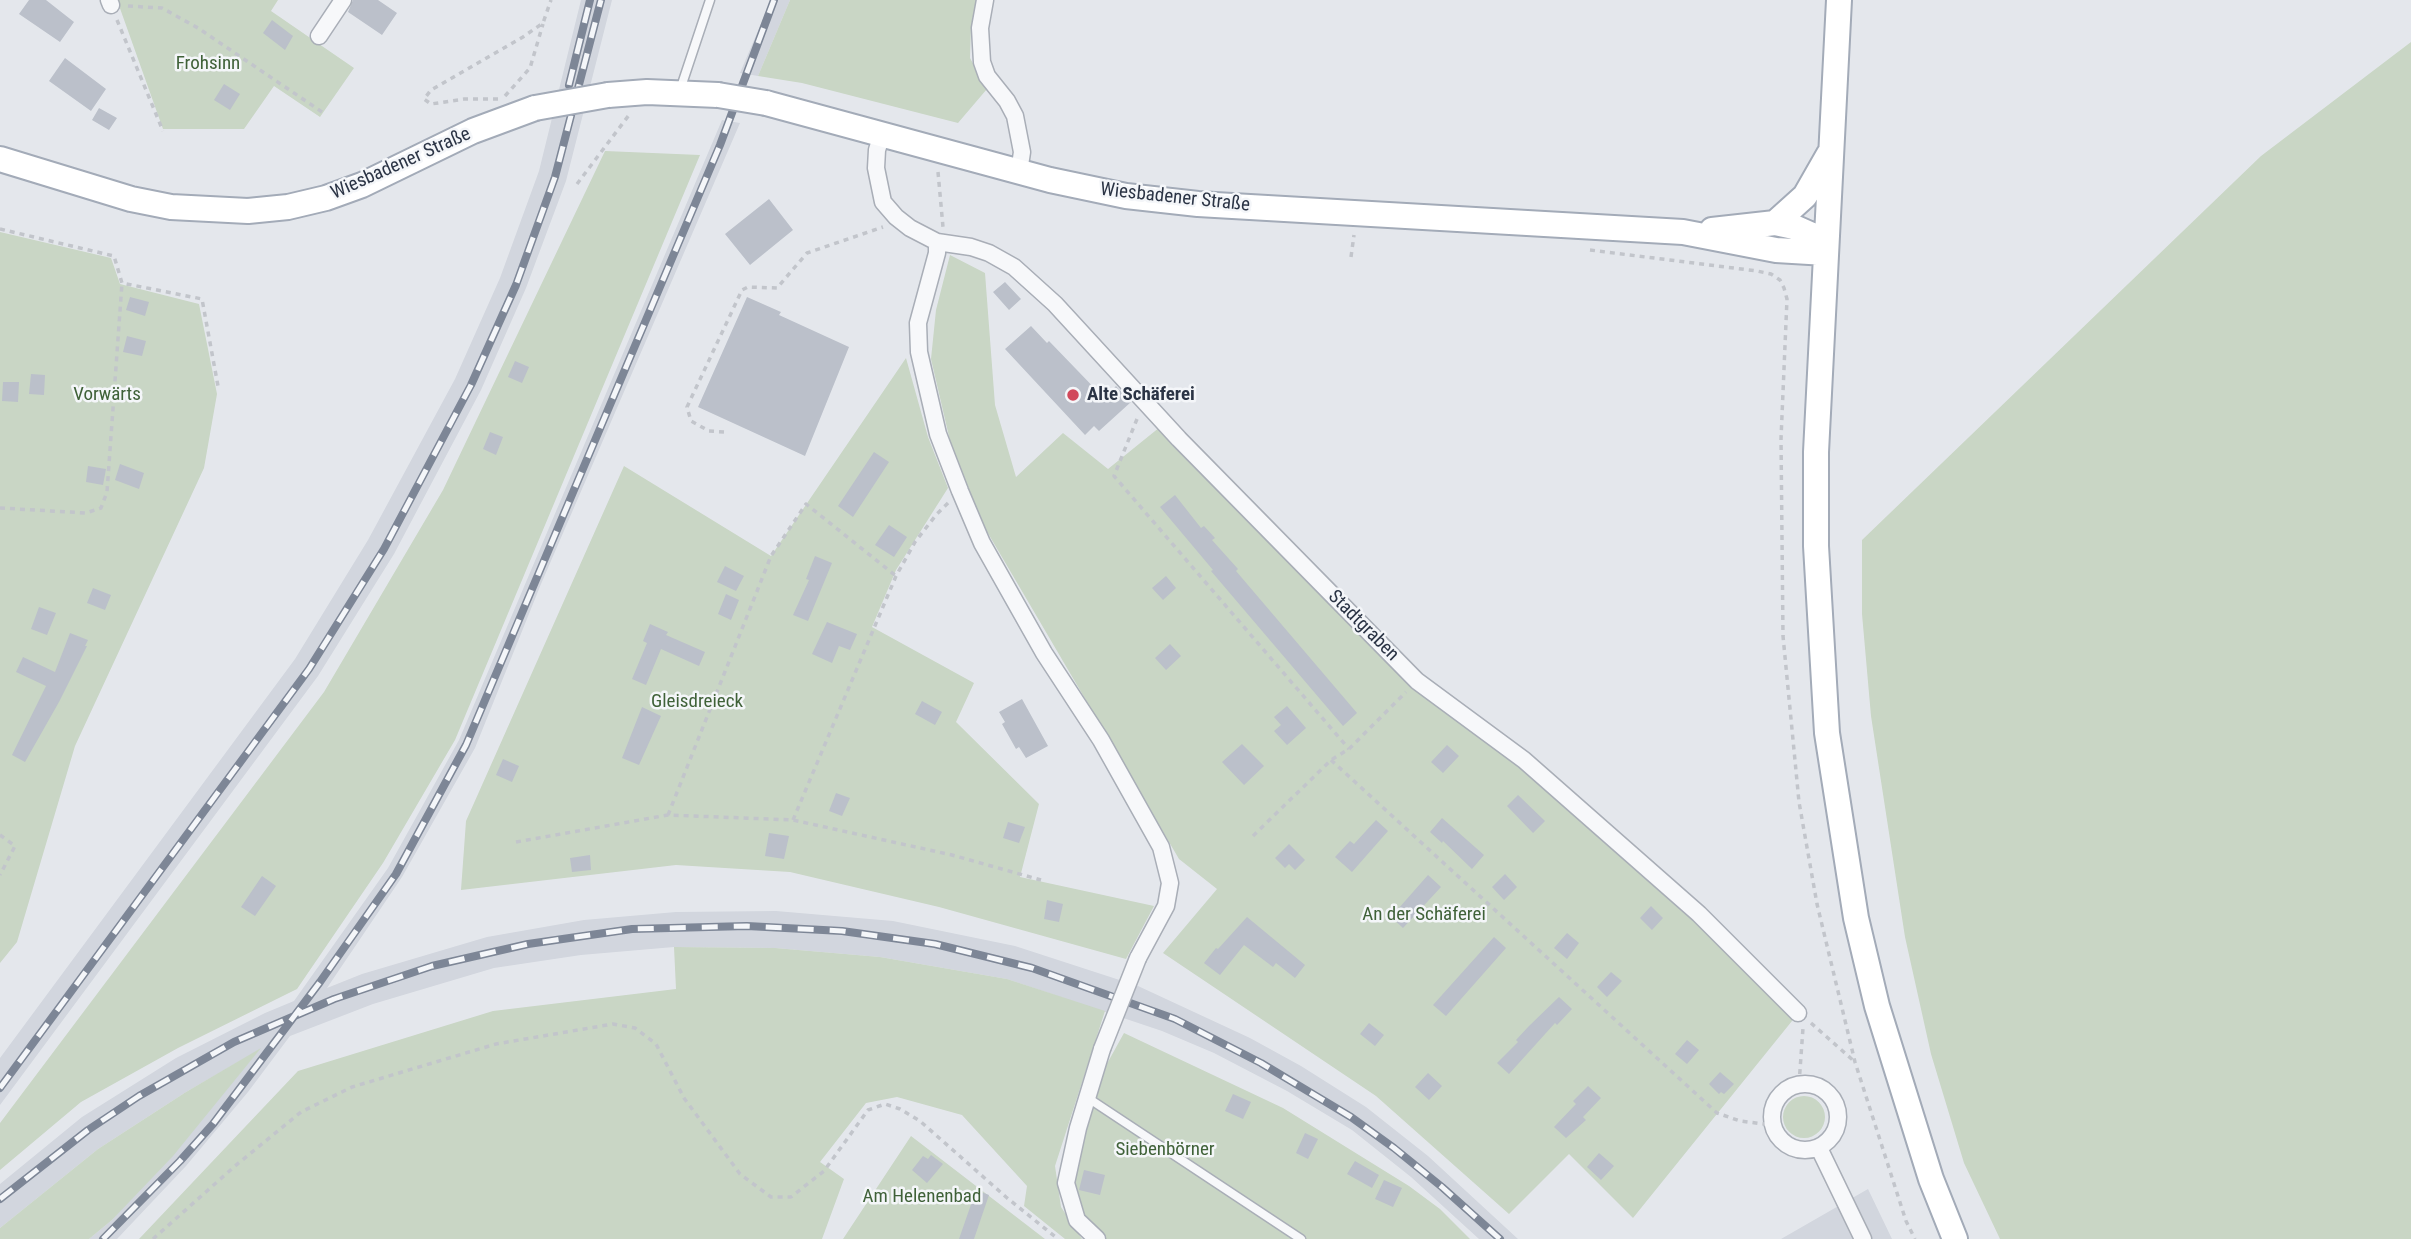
<!DOCTYPE html>
<meta charset="utf-8">
<style>
body{margin:0}
canvas{display:block;background:#e4e7ec}
</style>
<canvas width="2411" height="1239"></canvas>
<script>
const context = document.querySelector('canvas').getContext('2d');
context.lineJoin = 'round';
function fillPath(path, color) { context.fillStyle = color; context.fill(path, 'evenodd'); }
const poly = rows => new Path2D(rows.map(r => 'M' + r).join(''));
function trace(path, color, width, dash) { context.strokeStyle = color; context.lineWidth = width; context.lineCap = dash ? 'butt' : 'round'; context.setLineDash(dash || []); context.stroke(path); }
function drawText(font, color, halo, rows, align = 'center') {
  context.font = font + ' "Roboto Condensed",sans-serif'; context.lineWidth = 5; context.setLineDash([]); context.textBaseline = 'middle'; context.strokeStyle = halo; context.fillStyle = color; for (const [text, x, y, turn = 0] of rows) {
    context.save(); context.translate(x, y); context.rotate((+turn || 0) * Math.PI / 180); context.textAlign = isNaN(turn) ? turn : align; if (halo) context.strokeText(text, 0, 0); context.fillText(text, 0, 0); context.restore();
  }
}
fillPath(poly([
 [581,0,612,0,566,181,526,288,481,390,394,554,318,676,0,1105,0,1058,295,659,368,540,455,379,500,278,539,171],
 [771,0,790,0,758,76,740,73],
 [722,120,740,123,541,584,475,748,402,877,327,988,362,974,487,937,584,920,676,912,776,911,893,921,1015,946,1138,986,1250,1038,1301,1066,1366,1107,1428,1156,1518,1239,1479,1239,1411,1177,1352,1130,1287,1091,1214,1053,1162,1031,1007,979,880,957,775,948,674,947,581,955,494,968,373,1004,290,1036,248,1092,186,1166,117,1239,89,1239,112,1220,259,1050,186,1092,98,1149,0,1228,0,1184,82,1117,176,1058,265,1013,294,1001,388,868,459,740],
 [1868,1189,1892,1239,1781,1239]
]), '#d2d6de');
fillPath(poly([
 [117,0,278,0,271,11,354,68,320,117,274,86,244,129,163,129],
 [790,0,976,0,971,27,970,58,987,89,958,123,802,83,758,76],
 [2411,42,2411,1239,2000,1239,1964,1163,1931,1054,1905,937,1871,716,1862,614,1862,540,2261,156],
 [605,151,700,155,455,740,383,863,297,989,178,1048,81,1102,0,1170,0,1123,324,692,443,490],
 [0,232,111,258,120,284,199,304,217,394,204,468,75,746,17,942,0,963],
 [950,255,985,273,995,405,1016,477,1063,433,1108,469,1160,427,1411,681,1523,765,1695,920,1796,1016,1633,1218,1569,1154,1509,1214,1376,1096,1163,953,1217,889,1179,859,982,523,951,445,931,359,936,310],
 [906,358,928,437,948,488,896,570,872,627,974,683,956,722,1039,804,1020,877,1154,906,1126,959,939,907,790,872,676,865,461,890,466,821,624,466,771,556],
 [674,947,775,948,880,957,1007,979,1105,1011,1055,1166,1061,1207,1082,1239,1065,1239,1024,1206,1027,1186,962,1115,897,1097,866,1103,820,1162,844,1179,822,1239,139,1239,298,1071,493,1011,676,989],
 [1124,1033,1283,1108,1409,1186,1440,1209,1470,1239,1102,1239,1077,1220,1066,1183,1088,1098],
 [261,1048,173,1156,112,1220,89,1239,0,1239,0,1228,98,1149,186,1092],
 '1783 1117a21 21 0 1 1 42 0a21 21 0 1 1-42 0Z',
 [911,1136,1045,1239,843,1239]
]), '#c9d6c5');
fillPath(poly([
 [29,0,46,0,74,22,60,42,19,14],
 [353,0,378,0,397,13,382,35,348,12],
 [272,20,293,36,285,50,263,33],
 [65,58,106,89,91,111,49,81],
 [224,84,240,94,230,110,214,100],
 [99,108,117,118,109,130,92,120],
 [769,199,793,230,750,265,725,234],
 [1005,282,1021,299,1009,310,993,292],
 [130,297,149,302,145,316,126,310],
 [747,297,781,312,779,315,849,347,805,456,698,407],
 [1031,326,1047,343,1049,341,1104,398,1116,386,1131,402,1099,431,1094,426,1085,435,1005,349],
 [127,336,146,341,142,356,123,352],
 [515,361,529,367,522,383,508,377],
 [31,374,45,375,44,395,29,394],
 [3,382,19,382,18,402,2,401],
 [490,432,503,437,496,455,483,449],
 [874,452,889,462,853,517,838,506],
 [120,464,144,473,139,489,115,480],
 [88,466,106,469,103,485,86,482],
 [1175,495,1201,528,1204,526,1215,538,1212,540,1238,569,1236,571,1357,713,1343,726,1211,571,1213,570,1160,507],
 [889,525,907,537,894,557,875,545],
 [815,556,832,563,808,621,793,615,809,580,806,579],
 [725,566,744,576,736,591,717,582],
 [1166,576,1176,588,1163,600,1152,588],
 [93,588,111,595,105,610,87,603],
 [726,594,739,600,731,620,718,614],
 [39,607,56,613,47,635,31,629],
 [827,622,857,634,850,650,839,646,832,663,812,654],
 [650,624,668,632,666,635,705,652,699,666,661,649,646,685,632,679,647,643,643,641],
 [70,633,88,640,85,646,87,646,59,702,25,762,12,755,46,686,16,672,23,657,55,672],
 [1170,644,1181,656,1166,670,1155,658],
 [1022,699,1048,746,1026,758,1019,747,1016,749,1002,724,1005,722,999,712],
 [922,701,942,712,935,725,915,714],
 [1287,706,1306,728,1287,745,1274,731,1281,725,1274,717],
 [642,707,661,716,639,765,622,758],
 [1242,744,1264,766,1244,785,1222,762],
 [1447,745,1459,756,1443,773,1431,762],
 [503,759,519,766,512,782,496,775],
 [836,793,850,798,842,816,829,811],
 [1518,795,1545,821,1533,833,1507,806],
 [1442,818,1484,855,1472,869,1443,841,1442,843,1430,832],
 [1376,820,1388,831,1352,872,1335,857,1350,841,1354,844],
 [1008,822,1025,827,1019,843,1003,838],
 [769,833,789,836,784,859,765,856],
 [1289,844,1305,860,1295,870,1289,864,1285,868,1275,858],
 [590,855,591,870,572,872,570,858],
 [1505,874,1517,887,1504,900,1492,887],
 [1428,875,1441,887,1403,928,1391,917],
 [262,876,276,886,255,916,241,907],
 [1047,900,1063,904,1059,922,1044,919],
 [1651,906,1663,918,1652,930,1640,918],
 [1247,917,1305,965,1295,978,1276,963,1273,967,1244,945,1220,975,1204,963,1216,948,1218,949],
 [1567,933,1579,943,1567,959,1554,948],
 [1494,937,1506,948,1446,1016,1433,1005],
 [1611,972,1622,981,1607,997,1597,987],
 [1559,997,1572,1009,1557,1025,1555,1023,1509,1074,1497,1063,1518,1042,1516,1040,1529,1026],
 [1369,1023,1384,1035,1375,1046,1360,1034],
 [1687,1040,1699,1050,1687,1064,1675,1054],
 [1720,1072,1734,1084,1724,1094,1721,1092,1719,1094,1709,1084],
 [1428,1073,1442,1086,1429,1100,1415,1087],
 [1588,1086,1601,1098,1583,1117,1586,1120,1566,1138,1554,1127,1576,1104,1573,1101],
 [1233,1094,1251,1102,1243,1119,1225,1111],
 [1305,1133,1318,1139,1308,1159,1296,1153],
 [1599,1153,1614,1166,1601,1180,1587,1167],
 [931,1155,943,1164,927,1183,912,1170,923,1156,928,1159],
 [1355,1161,1379,1175,1372,1188,1347,1174],
 [1084,1170,1105,1175,1100,1195,1079,1190],
 [1384,1180,1402,1188,1393,1207,1375,1199],
 [976,1190,989,1195,974,1239,959,1239]
]), '#bbc0ca');
const service = poly([
 [680,90,710,0],
 [1088,1098,1301,1239]
]);
const minor = poly([
 [109,0,111,5],
 [985,0,980,28,982,62,987,76,1007,101,1015,116,1022,152,1019,172],
 [319,36,343,0],
 [882,134,877,150,876,168,883,202,896,217,910,228,937,242,937,253,918,323,919,352,938,434,960,491,982,543,1044,653,1101,740,1161,847,1170,883,1166,906,1138,958],
 [937,242,971,247,989,253,1014,267,1055,304,1179,439,1417,681,1524,760,1699,914,1798,1013],
 '1772 1117a33 33 0 1 1 66 0a33 33 0 1 1-66 0Z',
 [1819,1148,1863,1239],
 [1097,1239,1077,1220,1066,1183,1078,1128,1102,1049]
]);
const primary = poly([
 [1839,0,1816,452,1816,546,1827,733,1856,918,1877,1006,1931,1179,1955,1239],
 [608,95,647,92,718,95],
 [766,103,1050,180,1126,196,1198,204,1683,232,1776,250,1826,253],
 [0,159,131,199,171,207,248,211,288,207,326,198,362,185,473,131,535,108],
 [1775,223,1805,196,1829,154],
 [1712,230,1775,223,1794,227,1812,235,1826,253]
]);
trace(service, '#a9aeb7', 11);
trace(minor, '#a9aeb7', 19);
trace(primary, '#a3abb8', 28);
trace(poly([
 [128,6,162,8,198,28,325,114],
 [117,20,163,131],
 [505,96,530,68,543,24],
 [498,99,464,99,431,104,424,99,431,90,523,37,543,23,551,0],
 [938,172,943,227],
 [577,184,629,115],
 [0,229,114,256,122,283,202,299,218,386],
 [1590,250,1757,271,1771,274,1780,280,1784,288,1787,299,1781,439,1783,636,1799,802,1817,904,1855,1062,1906,1221,1915,1239],
 [1351,257,1354,235],
 [1137,419,1114,476,1349,749],
 [724,432,709,431,691,421,687,407,742,290,748,287,777,288,807,253,883,227],
 [0,508,86,513,101,508,107,492,122,283],
 [1331,760,1717,1113,1740,1121,1772,1125],
 [668,815,771,556,806,504,896,576],
 [793,820,896,576,915,542,936,515,949,502],
 [0,835,15,846,0,875],
 [1253,836,1331,760,1349,749,1406,692],
 [516,842,668,815,793,820,952,855,1041,880],
 [1811,1023,1855,1062],
 [1799,1084,1803,1028],
 [153,1239,235,1166,301,1112,352,1087,496,1044,613,1024,635,1028,656,1044,684,1098,740,1174,771,1197,791,1197,824,1171,868,1110,885,1104,900,1109,920,1121,1006,1197,1058,1239]
]), '#c2c5cb', 3.5, [5, 5]);
trace(service, '#f7f8fa', 8);
trace(minor, '#f7f8fa', 16);
trace(primary, '#fff', 24);
const rail = poly([
 [569,85,590,0],
 [0,1088,309,669,384,549,471,385,516,285,555,177,601,0],
 [0,1199,88,1130,139,1096,234,1042,334,999,432,966,528,944,632,929,747,926,842,931,935,944,1032,968,1175,1019,1261,1063,1351,1117,1394,1148,1442,1187,1500,1239],
 [103,1239,180,1161,213,1124,320,982,396,874,466,745,720,145,774,0]
]);
trace(rail, '#7d8696', 8);
trace(rail, '#f4f6f9', 5, [16]);
const minorBridge = poly([
 [1102,1049,1138,958]
]);
const primaryBridge = poly([
 [718,95,766,103],
 [535,108,608,95]
]);
trace(minorBridge, '#a9aeb7', 19, []);
trace(primaryBridge, '#a3abb8', 28, []);
trace(minorBridge, '#f7f8fa', 16);
trace(primaryBridge, '#fff', 24);
for (const [x, y, r, color] of [
 [1073,395,7,"#d1495b"]
]) { const dot = new Path2D(); dot.arc(x, y, r, 0, 2 * Math.PI); context.fillStyle = color; context.fill(dot); trace(dot, '#f4f6f9', 2.5); }
drawText('19px', '#3f6138', '#f4f6f9', [
 ["Frohsinn",208,64],
 ["Vorwärts",107,395],
 ["Gleisdreieck",697,702],
 ["An der Schäferei",1424,915],
 ["Siebenbörner",1165,1150],
 ["Am Helenenbad",922,1197]
]);
drawText('19px', '#2b3445', '#f4f6f9', [
 ["Wiesbadener Straße",401,164,-24],
 ["Wiesbadener Straße",1175,198,6],
 ["Stadtgraben",1363,626,45]
]);
drawText('bold 19px', '#2b3445', '#f4f6f9', [
 ["Alte Schäferei",1087,395]
], 'left');
</script>
